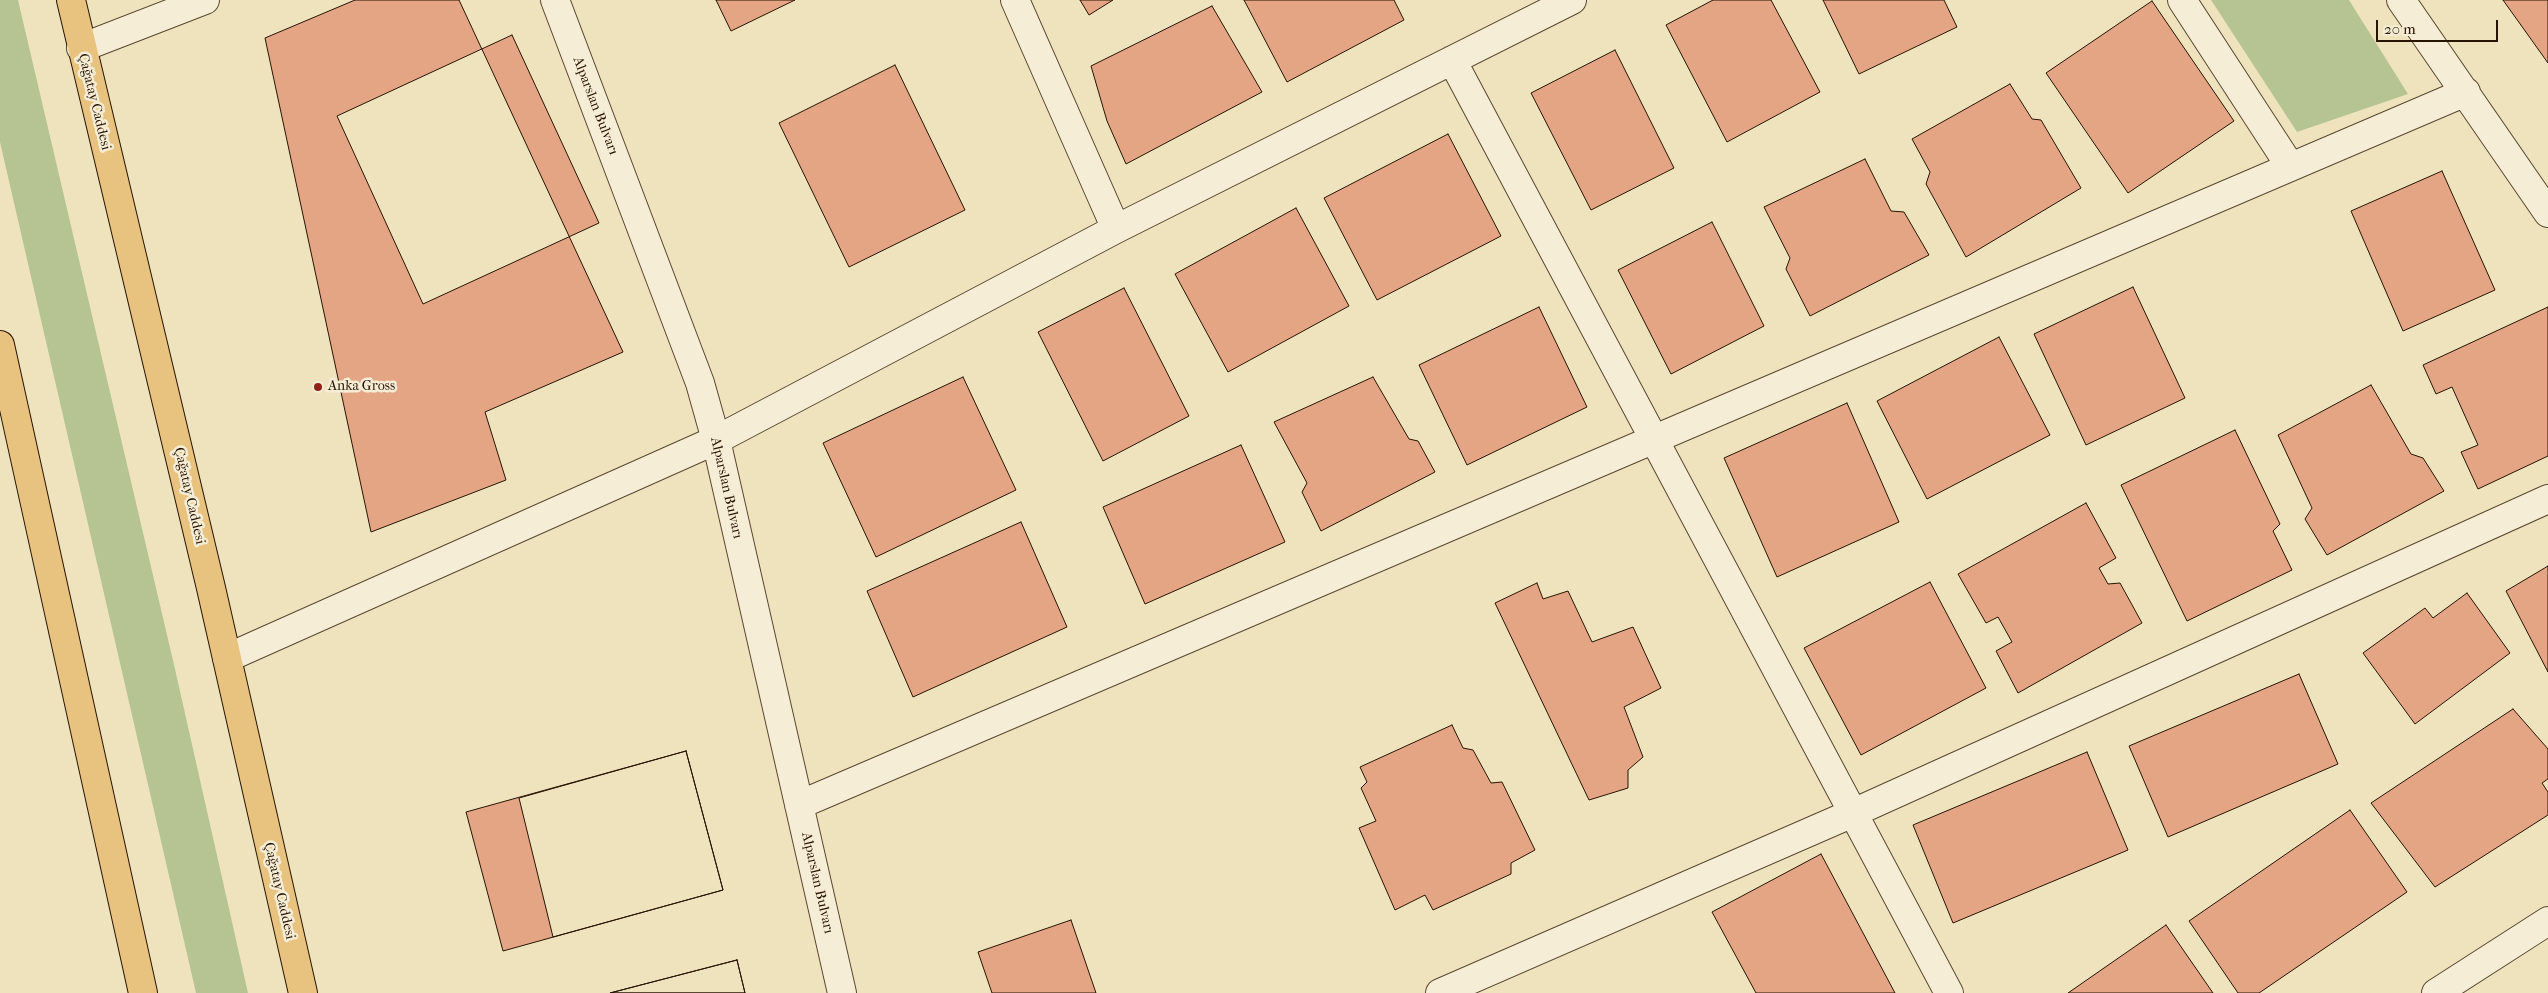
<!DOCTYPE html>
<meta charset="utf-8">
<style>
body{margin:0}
#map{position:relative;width:2548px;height:993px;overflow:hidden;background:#efe3be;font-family:"IM FELL French Canon",serif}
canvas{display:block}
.scale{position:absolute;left:2376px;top:20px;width:122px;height:22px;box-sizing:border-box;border:2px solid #271401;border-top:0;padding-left:6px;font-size:15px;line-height:18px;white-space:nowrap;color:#271401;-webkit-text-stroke:4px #f5edd5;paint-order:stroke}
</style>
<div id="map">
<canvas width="2548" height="993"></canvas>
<div class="scale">20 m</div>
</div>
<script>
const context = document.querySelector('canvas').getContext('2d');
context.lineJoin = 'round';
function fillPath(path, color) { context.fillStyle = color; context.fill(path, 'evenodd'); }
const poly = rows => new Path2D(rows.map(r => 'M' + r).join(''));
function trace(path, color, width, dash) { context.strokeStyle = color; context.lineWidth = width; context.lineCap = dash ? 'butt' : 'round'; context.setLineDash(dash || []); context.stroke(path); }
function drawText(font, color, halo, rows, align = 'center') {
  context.font = font + ' "IM FELL French Canon",serif'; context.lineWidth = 5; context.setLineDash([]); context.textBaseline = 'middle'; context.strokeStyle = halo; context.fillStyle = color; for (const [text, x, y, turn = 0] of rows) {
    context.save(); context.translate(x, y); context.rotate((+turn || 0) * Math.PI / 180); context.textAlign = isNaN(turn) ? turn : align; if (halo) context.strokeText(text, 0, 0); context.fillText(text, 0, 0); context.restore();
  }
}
fillPath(poly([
 [0,0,18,0,175,669,248,993,196,993,0,142],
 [2211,0,2349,0,2408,94,2297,132]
]), '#b6c494');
const building = poly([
 [355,0,459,0,623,352,485,412,506,480,371,532,265,38,355,0],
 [716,0,795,0,731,31,716,0],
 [1080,0,1113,0,1089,15,1080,0],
 [1244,0,1394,0,1404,20,1287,82,1244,0],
 [1713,0,1771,0,1820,92,1727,142,1666,25,1713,0],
 [1823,0,1944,0,1957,27,1859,74,1823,0],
 [2503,0,2548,0,2548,63,2503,0],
 [2152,1,2234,121,2128,193,2046,73,2152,1],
 [1212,6,1262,92,1126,164,1107,121,1091,66,1212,6],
 [512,35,599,223,423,304,337,116,512,35],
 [1615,50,1674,168,1591,210,1531,93,1615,50],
 [895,65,965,210,849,267,779,123,895,65],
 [2010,84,2032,119,2041,120,2081,188,1966,257,1926,184,1930,172,1912,139,2010,84],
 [1448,134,1501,236,1377,300,1324,198,1448,134],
 [1865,159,1891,211,1904,212,1929,255,1810,316,1786,269,1790,258,1764,207,1865,159],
 [2442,171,2495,290,2403,331,2351,211,2442,171],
 [1296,208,1349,306,1228,372,1175,274,1296,208],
 [1712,222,1764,326,1671,374,1618,270,1712,222],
 [2133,287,2185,398,2086,445,2034,334,2133,287],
 [1124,288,1189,416,1103,461,1038,332,1124,288],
 [1539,307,1587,407,1467,465,1419,365,1539,307],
 [2548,307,2548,456,2478,489,2461,452,2478,445,2452,387,2436,394,2423,365,2548,307],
 [1999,337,2050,435,1927,499,1877,401,1999,337],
 [963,377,1016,490,876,557,823,443,963,377],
 [1373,377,1409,439,1418,441,1435,472,1321,531,1302,492,1307,483,1274,422,1373,377],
 [2371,385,2411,454,2423,458,2444,491,2327,555,2305,519,2312,508,2278,435,2371,385],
 [1847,403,1899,522,1777,577,1724,458,1847,403],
 [2235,430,2280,524,2273,531,2292,570,2187,621,2121,485,2235,430],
 [1241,445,1285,542,1145,604,1103,507,1241,445],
 [2086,503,2116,558,2099,568,2108,584,2120,583,2142,623,2018,693,1996,651,2012,642,1998,617,1986,623,1958,574,2086,503],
 [1021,522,1067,627,913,697,867,591,1021,522],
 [2548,566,2548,672,2506,591,2548,566],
 [1930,582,1986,688,1861,755,1804,648,1930,582],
 [1537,583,1543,599,1568,591,1592,642,1633,627,1661,688,1624,707,1643,757,1628,770,1628,788,1589,800,1495,603,1537,583],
 [2467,593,2510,653,2415,724,2363,653,2425,608,2433,618,2467,593],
 [2299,674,2338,764,2168,837,2129,746,2299,674],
 [2513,709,2548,749,2548,779,2542,783,2548,792,2548,815,2435,887,2371,803,2513,709],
 [1452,725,1463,748,1473,750,1491,783,1502,782,1535,850,1511,863,1511,874,1433,910,1425,895,1395,910,1359,828,1376,821,1361,788,1367,782,1360,767,1452,725],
 [686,751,723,890,503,951,466,812,686,751],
 [686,751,723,890,553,937,519,798,686,751],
 [2087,752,2128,850,1953,923,1913,825,2087,752],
 [2350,810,2407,892,2259,993,2238,993,2189,921,2350,810],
 [1821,854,1895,993,1756,993,1712,912,1821,854],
 [1071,920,1096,993,992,993,978,952,1071,920],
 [2166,925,2213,993,2068,993,2166,925],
 [737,960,745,993,610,993,737,960],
 [737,960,745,993,610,993,737,960]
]);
fillPath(building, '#e4a585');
trace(building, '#271401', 1);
const minor = poly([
 [555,0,700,383,716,440,842,993],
 [1015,0,1116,229],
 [2182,0,2290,166],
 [2401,0,2548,213],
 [81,48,205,0],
 [1452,60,1949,993],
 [227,658,716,440,1116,229,1572,0],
 [799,805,2466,92],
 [1440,993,1853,813,2548,499],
 [2436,993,2548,921]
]);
const major = poly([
 [71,0,211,588,303,993],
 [0,345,143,993]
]);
trace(minor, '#594830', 30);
trace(major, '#271401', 30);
trace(minor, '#f5edd5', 28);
trace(major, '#e8c27f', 28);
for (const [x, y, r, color] of [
 [318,387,5,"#8f2418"]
]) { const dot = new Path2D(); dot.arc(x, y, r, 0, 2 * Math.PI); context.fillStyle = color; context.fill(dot); trace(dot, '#f5edd5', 2); }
drawText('14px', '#271401', '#f5edd5', [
 ["Çağatay Caddesi",94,102,76],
 ["Alparslan Bulvarı",595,106,69],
 ["Alparslan Bulvarı",726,488,77],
 ["Çağatay Caddesi",189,496,77],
 ["Alparslan Bulvarı",817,883,77],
 ["Çağatay Caddesi",279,891,77]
]);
drawText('14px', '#271401', '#f5edd5', [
 ["Anka Gross",328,387]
], 'left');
</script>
